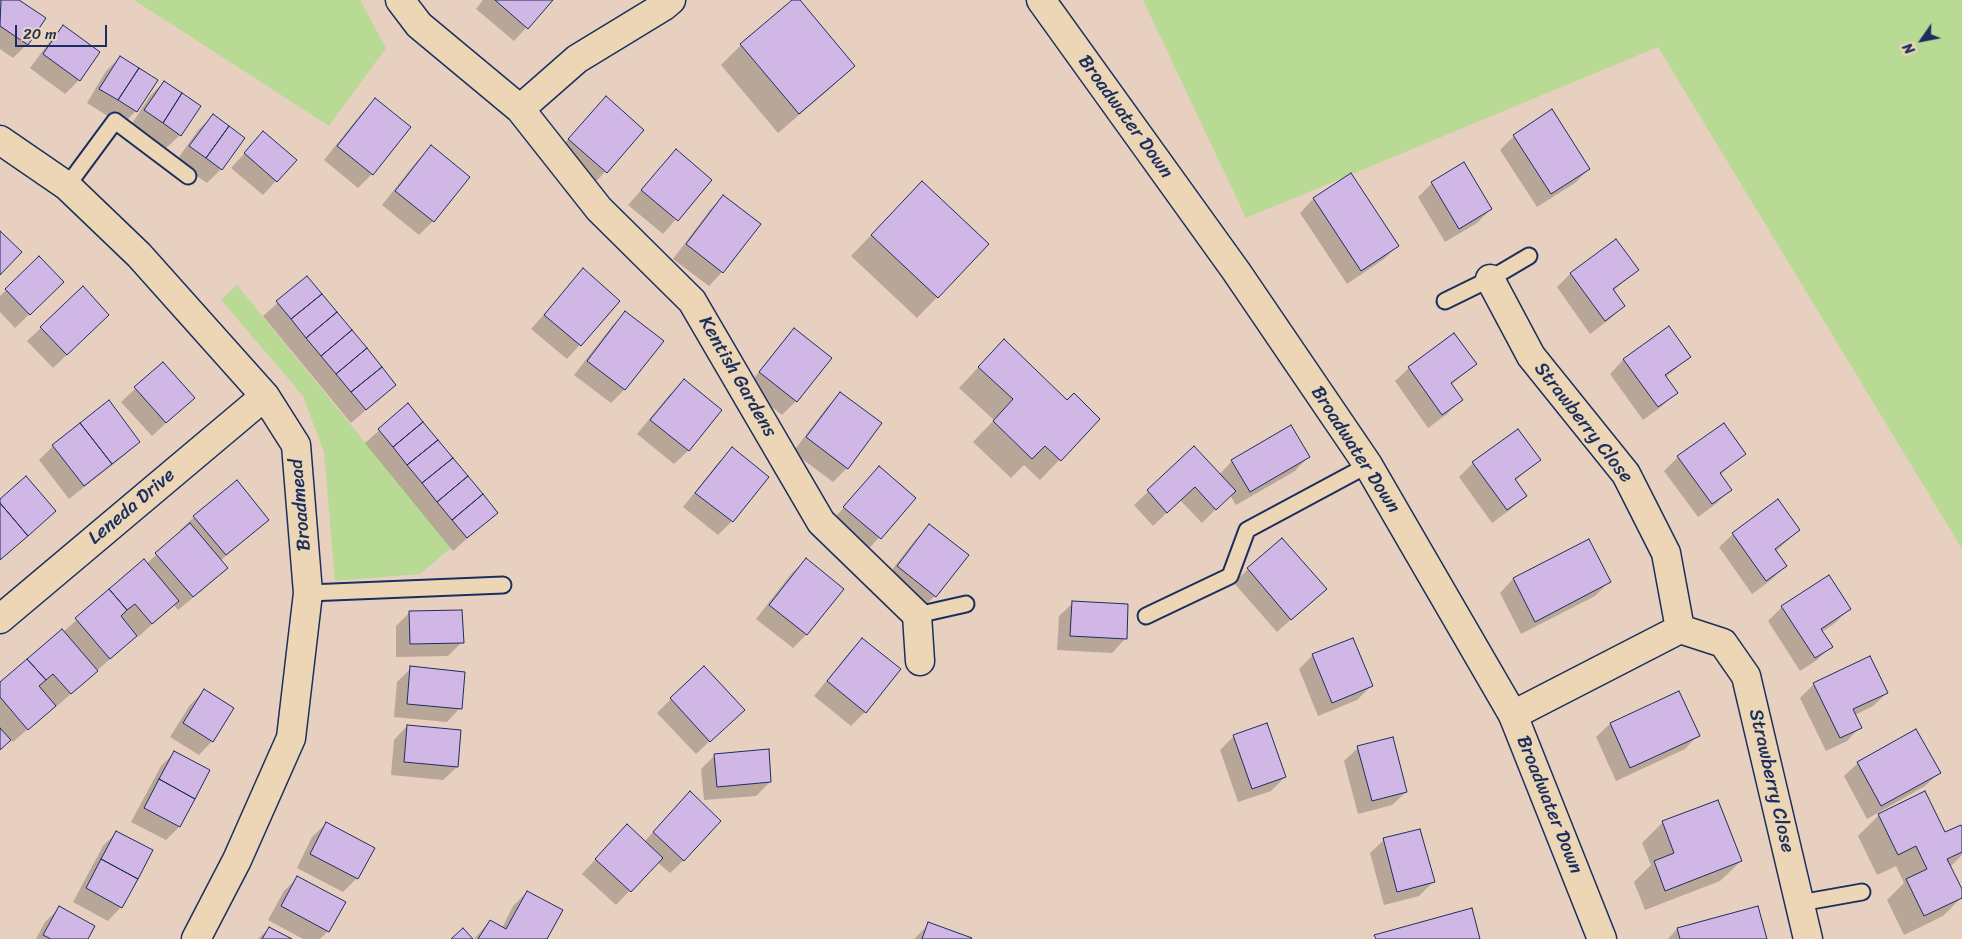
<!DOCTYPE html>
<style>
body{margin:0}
#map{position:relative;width:1962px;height:939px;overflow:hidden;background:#e7d0bf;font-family:Sriracha,sans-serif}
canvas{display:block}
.north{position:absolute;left:1897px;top:15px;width:50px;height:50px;-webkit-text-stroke:4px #edd6b5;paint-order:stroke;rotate:237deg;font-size:14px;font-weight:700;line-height:20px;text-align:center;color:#1b2f5e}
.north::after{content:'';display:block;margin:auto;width:18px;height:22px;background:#1b2f5e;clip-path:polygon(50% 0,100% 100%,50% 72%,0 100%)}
.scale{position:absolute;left:15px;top:25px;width:92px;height:22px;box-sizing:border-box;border:2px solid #1b2f5e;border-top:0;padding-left:6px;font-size:15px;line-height:18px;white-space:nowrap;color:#1b2f5e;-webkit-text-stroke:4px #edd6b5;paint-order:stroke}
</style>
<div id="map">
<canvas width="1962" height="939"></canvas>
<div class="north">N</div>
<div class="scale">20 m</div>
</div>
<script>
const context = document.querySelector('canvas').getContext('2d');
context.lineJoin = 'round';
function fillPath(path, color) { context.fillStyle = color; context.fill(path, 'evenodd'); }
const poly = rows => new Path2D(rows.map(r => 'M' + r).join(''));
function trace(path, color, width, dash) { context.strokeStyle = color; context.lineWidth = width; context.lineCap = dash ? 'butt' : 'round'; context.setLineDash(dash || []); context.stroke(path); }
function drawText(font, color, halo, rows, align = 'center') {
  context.font = font + ' Sriracha,sans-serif'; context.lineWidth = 5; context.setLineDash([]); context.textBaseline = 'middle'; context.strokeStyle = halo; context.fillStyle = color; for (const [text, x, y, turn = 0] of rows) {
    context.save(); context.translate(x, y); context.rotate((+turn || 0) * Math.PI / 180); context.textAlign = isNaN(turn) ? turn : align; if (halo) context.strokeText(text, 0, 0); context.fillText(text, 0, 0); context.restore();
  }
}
fillPath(poly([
 [134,0,360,0,386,48,329,126],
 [1143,0,1962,0,1962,549,1658,47,1246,218],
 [237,285,451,548,420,574,335,581,324,452,303,396,221,300]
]), '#b9da94');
fillPath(poly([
 [0,0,16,0,27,44,13,58,0,49],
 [483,0,551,0,514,41,476,9],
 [794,0,798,0,854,66,833,86,778,133,721,65,741,45],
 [63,27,79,80,65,94,30,68,50,41],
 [120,57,156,80,136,111,122,125,87,103,106,71],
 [164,82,180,135,166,148,131,125,150,96],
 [375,100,409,128,372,174,358,188,324,160,361,114],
 [592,112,643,130,592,186,555,154],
 [213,116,243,138,221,169,207,183,176,161,199,129],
 [263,133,295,160,263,195,231,168],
 [1514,136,1589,169,1575,183,1537,207,1500,150],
 [431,147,468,177,433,221,419,235,382,205,417,161],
 [676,151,710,180,663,234,628,205],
 [1351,175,1397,246,1384,259,1347,284,1300,213,1313,199],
 [1432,183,1491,209,1477,223,1445,242,1418,197],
 [723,196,722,272,709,286,673,259,710,210],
 [902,203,987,245,917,318,851,256],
 [39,258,49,295,15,328,0,312,0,296],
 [583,270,619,301,567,359,531,329],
 [1637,270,1613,291,1623,306,1610,319,1590,334,1557,287,1571,273],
 [307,277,395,385,351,423,263,316],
 [625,313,662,341,624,390,611,403,574,375,612,326],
 [1669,327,1690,356,1665,378,1676,392,1662,406,1643,420,1610,374,1623,360],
 [41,328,94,329,53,368,27,341],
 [794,330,830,359,796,401,782,415,747,387,781,344],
 [984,361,1067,401,1099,419,1040,480,1024,465,1011,478,973,442,994,420,959,388],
 [163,363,193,398,152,436,121,402],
 [1475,364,1451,385,1461,400,1447,414,1428,428,1395,381,1409,368],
 [684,381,721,410,688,451,674,464,637,434,670,394],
 [840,393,847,468,833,482,793,452,827,407],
 [109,402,139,441,125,455,69,499,39,460,53,446],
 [408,405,496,513,453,551,365,443],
 [1518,430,1539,459,1515,481,1525,495,1511,509,1492,523,1459,477,1473,463],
 [1194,448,1219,475,1232,461,1308,457,1295,471,1236,505,1230,495,1202,523,1180,500,1153,526,1134,505],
 [732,449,768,477,732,521,718,535,683,507,718,463],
 [1744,454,1720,475,1730,489,1717,503,1698,517,1664,471,1678,457],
 [879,468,914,498,866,552,831,522],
 [194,517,267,520,253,533,220,561,226,568,212,582,178,610,174,605,138,637,137,635,56,707,55,705,13,742,10,739,0,749,0,684,63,632,143,561,146,564,182,532,180,530],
 [929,526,935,596,921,609,884,580,916,539],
 [1799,530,1775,552,1785,566,1771,580,1752,594,1719,547,1733,534],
 [1588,541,1609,582,1595,596,1521,634,1500,593,1513,579],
 [806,560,807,634,793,648,756,619,792,573],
 [1248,569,1325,589,1277,632,1234,583],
 [1829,577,1849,609,1835,623,1822,632,1831,646,1817,660,1800,671,1768,621,1782,607],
 [1073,603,1125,639,1112,653,1057,650,1059,616],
 [410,612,462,642,448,656,396,657,396,626],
 [862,639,899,669,865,712,851,726,814,696,849,653],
 [1313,655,1371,686,1357,700,1318,716,1299,669],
 [411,668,460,708,447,722,394,717,397,682],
 [1814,684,1887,693,1873,706,1855,715,1860,727,1847,741,1826,751,1800,698],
 [204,691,212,741,199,755,170,737,190,705],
 [671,699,729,723,696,754,657,713],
 [1610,724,1698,735,1685,749,1616,781,1596,737],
 [407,726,457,767,443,780,391,775,394,740],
 [1234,736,1285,777,1271,791,1238,802,1220,750],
 [1358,748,1406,792,1392,805,1358,814,1344,761],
 [175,752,179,827,166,840,131,822,161,766],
 [715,755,770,782,756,796,704,800,701,769],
 [1858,763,1939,773,1925,786,1867,819,1844,776],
 [1925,793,1945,834,1962,830,1962,855,1950,867,1962,892,1962,897,1943,916,1904,935,1887,900,1904,883,1896,866,1877,875,1858,836,1879,815],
 [676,807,684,860,670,873,657,862,616,905,582,874,613,840,644,842],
 [1663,822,1741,861,1720,881,1645,910,1634,882,1651,865,1642,843],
 [326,824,357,878,343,892,297,868,312,837],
 [117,832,121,907,108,921,73,902,103,846],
 [1384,840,1433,882,1419,896,1384,905,1370,853],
 [298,877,328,931,320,939,303,939,268,920,284,891],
 [527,892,546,939,474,939,490,921,502,928,513,906],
 [1757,907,1766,939,1668,939,1677,929],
 [59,908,86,939,36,939,45,922],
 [929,924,970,939,914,939],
 [269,928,289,939,258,939]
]), '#0003');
const building = poly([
 [1,0,19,0,46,18,28,45,0,26,1,0],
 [495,0,553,0,528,29,495,0],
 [792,0,800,0,855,66,799,114,740,44,792,0],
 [63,25,100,52,80,81,43,54,63,25],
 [120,56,139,68,118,100,99,89,120,56],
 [139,68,158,80,137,112,118,100,139,68],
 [164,81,182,93,163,123,144,110,164,81],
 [182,93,201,106,181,136,163,123,182,93],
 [606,96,644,130,607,173,568,139,606,96],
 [375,98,411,127,373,175,337,146,375,98],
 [1552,109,1590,169,1551,194,1513,135,1552,109],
 [213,114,229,126,206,158,189,146,213,114],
 [229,126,245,138,222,170,206,158,229,126],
 [263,131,297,160,277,182,244,153,263,131],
 [431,145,470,177,434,222,395,191,431,145],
 [676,149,712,180,678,221,641,190,676,149],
 [1464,162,1492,209,1459,229,1431,182,1464,162],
 [1351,173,1399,246,1361,271,1313,198,1351,173],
 [922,181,989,244,938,298,871,235,922,181],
 [723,195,761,224,723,273,686,244,723,195],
 [0,231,22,252,0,275,0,231],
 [1616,239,1639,270,1613,289,1625,306,1605,321,1570,273,1616,239],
 [39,256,64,282,30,315,5,289,39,256],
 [583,268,620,301,581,346,544,315,583,268],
 [307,276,322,294,291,319,276,301,307,276],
 [83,286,109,315,67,355,40,327,83,286],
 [322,294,337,312,306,338,291,319,322,294],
 [625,311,664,341,625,390,587,361,625,311],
 [337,312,352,330,321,356,306,338,337,312],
 [1669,326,1691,357,1665,375,1678,393,1658,407,1623,359,1669,326],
 [794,328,832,358,797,402,759,372,794,328],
 [352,330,367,348,336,374,321,356,352,330],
 [1454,333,1477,364,1451,383,1463,400,1442,415,1408,367,1454,333],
 [1004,339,1067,400,1074,393,1100,419,1061,461,1045,446,1032,459,993,421,1013,399,978,367,1004,339],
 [367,348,382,367,351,392,336,374,367,348],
 [163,362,195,398,166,423,134,387,163,362],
 [382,367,396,385,366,410,351,392,382,367],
 [684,379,722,410,689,451,650,420,684,379],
 [840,392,882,423,848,469,806,437,840,392],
 [109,400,140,442,112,464,80,423,109,400],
 [408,403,423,422,393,447,378,429,408,403],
 [423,422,438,440,407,465,393,447,423,422],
 [80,423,112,464,84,486,52,445,80,423],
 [1724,423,1746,454,1720,473,1732,490,1712,504,1677,456,1724,423],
 [1291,425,1310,457,1250,492,1231,460,1291,425],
 [1518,429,1541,460,1515,479,1527,496,1507,510,1472,462,1518,429],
 [438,440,453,458,422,483,407,465,438,440],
 [1194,446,1236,491,1216,510,1195,487,1167,513,1147,490,1194,446],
 [732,447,769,477,733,522,695,493,732,447],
 [453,458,468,476,437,502,422,483,453,458],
 [879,466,916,498,881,539,843,507,879,466],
 [26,476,56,511,28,536,0,503,0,499,26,476],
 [468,476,483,494,452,520,437,502,468,476],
 [237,480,269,520,226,555,193,516,237,480],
 [483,494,498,513,467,538,452,520,483,494],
 [1778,499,1800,530,1775,549,1787,566,1766,581,1732,533,1778,499],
 [0,503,28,536,0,560,0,503],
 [190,523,228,568,193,597,155,553,190,523],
 [929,524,969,555,936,597,897,566,929,524],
 [1282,538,1327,589,1291,620,1247,568,1282,538],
 [1589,539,1611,582,1535,622,1513,578,1589,539],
 [806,558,844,589,807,635,769,605,806,558],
 [144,559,179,601,152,624,135,604,127,610,109,589,144,559],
 [1829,575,1851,609,1821,629,1833,647,1815,658,1781,606,1829,575],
 [109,589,127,610,121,616,137,636,110,659,75,618,109,589],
 [1072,601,1128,604,1127,639,1070,636,1072,601],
 [462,610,464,643,410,644,409,611,462,610],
 [62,629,98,671,71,694,53,674,46,680,27,659,62,629],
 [862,638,901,669,866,713,827,681,862,638],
 [1353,638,1373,686,1332,703,1312,654,1353,638],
 [1870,656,1888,693,1853,709,1862,728,1840,738,1813,683,1870,656],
 [27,659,46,680,39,686,56,706,28,730,0,697,0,682,27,659],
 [410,666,465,672,462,709,407,704,410,666],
 [704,666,745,710,710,742,670,698,704,666],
 [204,689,234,708,213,742,183,723,204,689],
 [1679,691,1700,736,1630,768,1610,723,1679,691],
 [1267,723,1286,777,1252,789,1233,735,1267,723],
 [407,725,461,730,458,767,404,762,407,725],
 [0,728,11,740,0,750,0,728],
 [1916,729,1941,773,1881,806,1857,762,1916,729],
 [1393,737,1407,792,1372,801,1357,746,1393,737],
 [769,749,771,782,717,787,714,754,769,749],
 [174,751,210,770,195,799,159,779,174,751],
 [159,779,195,799,180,827,144,808,159,779],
 [690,791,721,821,684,861,653,832,690,791],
 [1925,791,1945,832,1961,825,1962,827,1962,852,1947,859,1962,889,1962,898,1924,916,1906,879,1927,869,1916,846,1898,855,1878,814,1925,791],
 [1718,800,1742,861,1665,891,1654,861,1674,853,1662,821,1718,800],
 [326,822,375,848,358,879,310,854,326,822],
 [627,824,663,858,631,892,595,859,627,824],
 [1420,829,1435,882,1397,892,1383,838,1420,829],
 [116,831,153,850,138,879,101,859,116,831],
 [101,859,138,879,122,908,86,888,101,859],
 [297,876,346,902,329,932,281,906,297,876],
 [527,891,563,910,547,939,478,939,490,920,506,929,527,891],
 [59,906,95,926,88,939,51,939,43,935,59,906],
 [1758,906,1767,939,1680,939,1677,928,1758,906],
 [1472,908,1480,939,1376,939,1374,935,1472,908],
 [928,922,972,938,971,939,922,939,928,922],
 [269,927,292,939,262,939,269,927],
 [463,928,473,939,451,939,463,928]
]);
fillPath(building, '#d1b7e6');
trace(building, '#1b2f5e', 1);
const service = poly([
 [67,186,115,121,188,176],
 [1445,301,1490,279,1529,256],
 [308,593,503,585],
 [917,615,966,604],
 [1146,616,1230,576,1247,530,1368,465],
 [1800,903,1862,892]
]);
const minor = poly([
 [400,0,419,25,520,109,599,209,692,301,821,522,917,615,920,661],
 [520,109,577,59,664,6,671,0],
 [0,140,67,186,139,255,265,396,296,445,308,593,291,738,237,860,196,939],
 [1490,279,1531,356,1626,474,1666,553,1680,629,1723,643,1746,676,1808,939],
 [0,619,265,396],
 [1513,715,1680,629]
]);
const tertiary = poly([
 [1041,0,1236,271,1368,465,1513,715,1602,939]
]);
trace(service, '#1b2f5e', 19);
trace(minor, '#1b2f5e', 31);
trace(tertiary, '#1b2f5e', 31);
trace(service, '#edd6b5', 15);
trace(minor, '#edd6b5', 28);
trace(tertiary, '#edd6b5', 28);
drawText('19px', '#1b2f5e', '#edd6b5', [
 ["Broadwater Down",1125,117,54],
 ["Kentish Gardens",737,377,60],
 ["Strawberry Close",1583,423,52],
 ["Broadwater Down",1355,450,57],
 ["Broadmead",301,505,-95],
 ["Leneda Drive",132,507,-40],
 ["Strawberry Close",1771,781,77],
 ["Broadwater Down",1549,805,68]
]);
</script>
